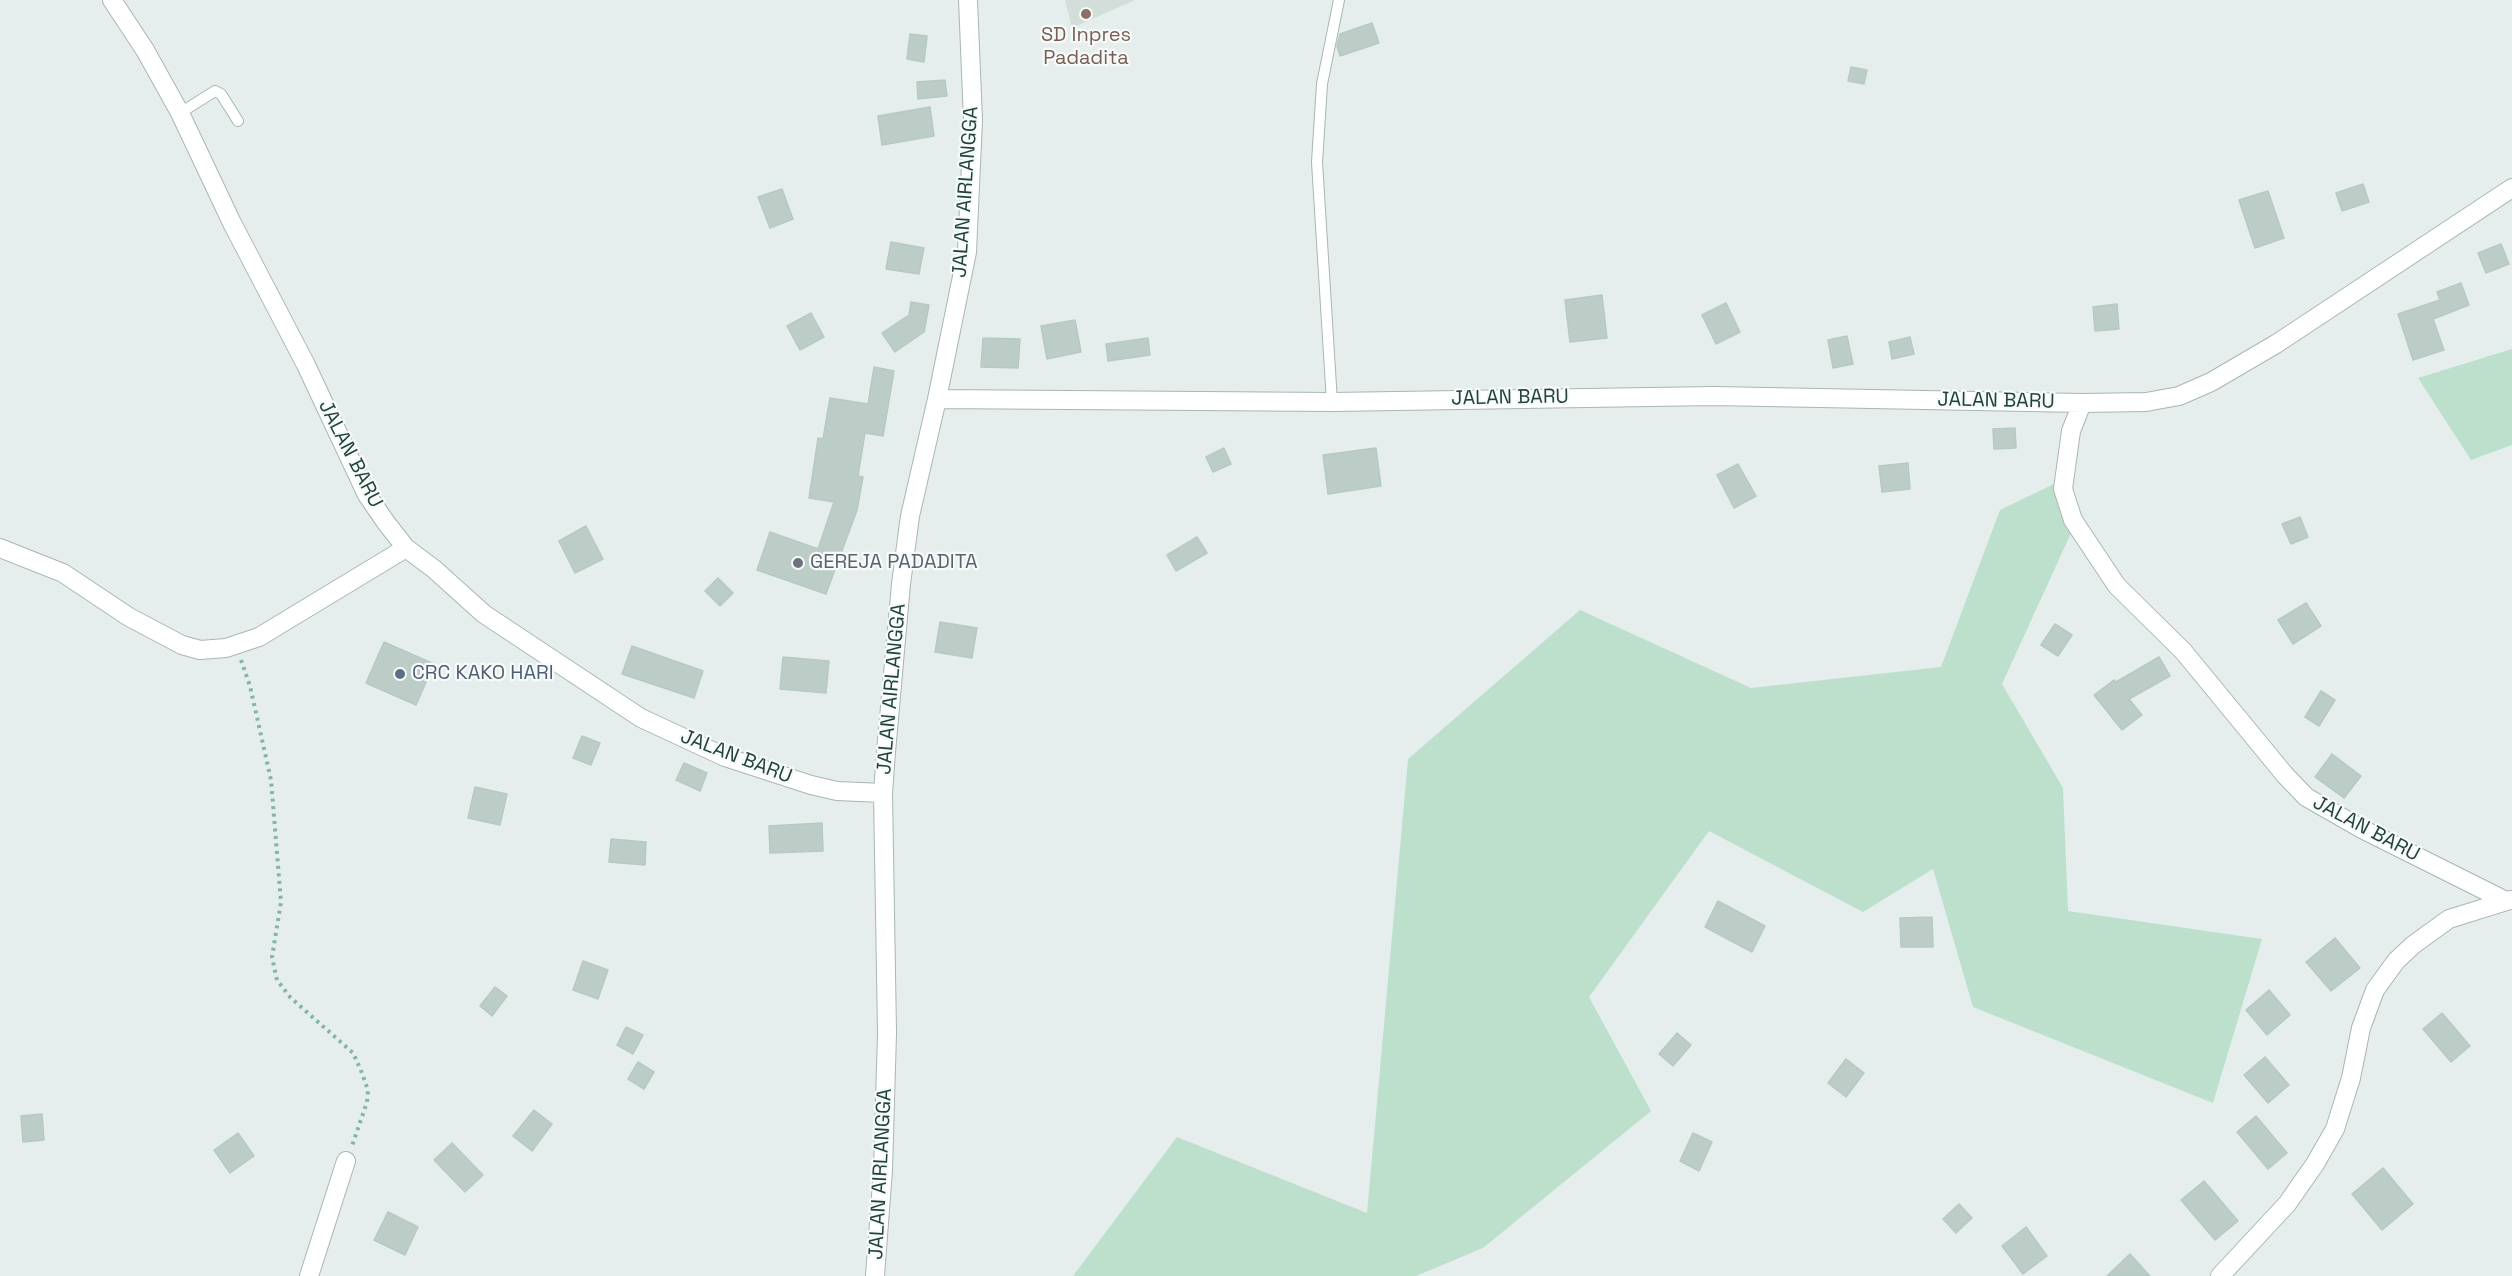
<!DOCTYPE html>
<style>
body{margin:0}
canvas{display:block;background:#e5eeec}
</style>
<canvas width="2512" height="1276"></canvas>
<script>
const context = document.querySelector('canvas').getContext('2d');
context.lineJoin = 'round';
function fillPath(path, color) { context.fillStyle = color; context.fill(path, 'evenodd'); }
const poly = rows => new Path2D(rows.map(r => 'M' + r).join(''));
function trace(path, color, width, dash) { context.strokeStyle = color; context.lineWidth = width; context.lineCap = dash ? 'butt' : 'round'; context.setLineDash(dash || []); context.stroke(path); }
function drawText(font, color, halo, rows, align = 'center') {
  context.font = font + ' "Space Grotesk",sans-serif'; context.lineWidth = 4.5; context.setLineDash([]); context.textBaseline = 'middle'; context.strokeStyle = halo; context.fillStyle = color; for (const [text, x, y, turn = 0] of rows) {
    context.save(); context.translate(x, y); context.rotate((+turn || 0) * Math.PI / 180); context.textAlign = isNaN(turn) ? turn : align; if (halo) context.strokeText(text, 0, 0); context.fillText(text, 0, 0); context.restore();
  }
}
fillPath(poly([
 [1065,0,1135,0,1072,28]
]), '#d3dedb');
fillPath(poly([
 [2512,349,2512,445,2471,460,2418,378],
 [2056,483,2072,531,2002,684,2063,788,2068,911,2262,939,2213,1103,1973,1007,1933,869,1863,912,1709,831,1589,997,1651,1111,1483,1248,1416,1276,1073,1276,1177,1137,1367,1213,1408,759,1580,610,1751,688,1941,667,2000,510]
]), '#bde0cc');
const building = poly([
 [1372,23,1379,43,1340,56,1337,46,1340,34,1372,23],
 [910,34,927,36,924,62,907,59,910,34],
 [1851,67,1867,70,1864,84,1848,81,1851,67],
 [945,80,947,96,918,99,917,82,945,80],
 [930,107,934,136,882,145,878,116,930,107],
 [2363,184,2369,202,2342,211,2336,193,2363,184],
 [782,189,793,219,770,228,758,197,782,189],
 [2268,191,2284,238,2255,248,2239,200,2268,191],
 [891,242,924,248,919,274,886,269,891,242],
 [2501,244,2509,264,2486,273,2478,253,2501,244],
 [2461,283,2469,305,2433,319,2444,350,2413,360,2398,314,2440,300,2437,292,2461,283],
 [1602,295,1607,338,1570,342,1565,300,1602,295],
 [911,302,929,305,924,332,895,352,882,333,909,315,911,302],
 [1726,303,1740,332,1716,344,1702,315,1726,303],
 [2117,304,2119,329,2095,331,2093,307,2117,304],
 [811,313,824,337,800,350,787,326,811,313],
 [1075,320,1081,352,1047,359,1041,326,1075,320],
 [1847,336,1853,364,1833,368,1828,340,1847,336],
 [1910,337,1914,354,1892,359,1889,342,1910,337],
 [983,338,1020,339,1018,368,981,367,983,338],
 [1148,338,1150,355,1108,361,1106,344,1148,338],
 [874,367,894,371,883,436,865,433,858,476,863,477,857,510,826,594,757,570,770,532,818,549,834,502,809,498,818,438,823,439,830,398,868,404,874,367],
 [2015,428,2016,448,1994,449,1993,429,2015,428],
 [1224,448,1231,464,1213,472,1206,457,1224,448],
 [1376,448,1381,486,1328,494,1323,455,1376,448],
 [1908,463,1910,489,1882,492,1879,466,1908,463],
 [1738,464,1756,496,1734,508,1717,475,1738,464],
 [2300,517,2308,537,2291,544,2282,524,2300,517],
 [586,526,603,559,575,573,559,541,586,526],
 [1197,537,1207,553,1176,571,1167,555,1197,537],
 [718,578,733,593,720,606,705,591,718,578],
 [2306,603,2321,626,2293,644,2278,620,2306,603],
 [940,622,977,628,972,658,935,652,940,622],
 [2055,624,2072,635,2058,656,2041,645,2055,624],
 [384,642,434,664,416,705,366,683,384,642],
 [632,646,703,671,694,698,622,674,632,646],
 [783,657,829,661,826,693,780,689,783,657],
 [2159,657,2170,676,2129,699,2142,715,2122,730,2094,695,2114,680,2116,682,2159,657],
 [2321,691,2335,700,2319,726,2305,717,2321,691],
 [582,736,600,743,591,765,573,758,582,736],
 [2332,754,2361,776,2344,798,2315,777,2332,754],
 [684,763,707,773,700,791,676,780,684,763],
 [475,787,507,794,500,825,468,818,475,787],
 [822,823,823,851,770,853,769,826,822,823],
 [611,839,646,842,645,865,609,862,611,839],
 [1718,901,1765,926,1752,952,1705,927,1718,901],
 [1932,917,1933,947,1901,947,1900,918,1932,917],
 [2335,938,2360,968,2331,991,2306,962,2335,938],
 [583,961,608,970,598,999,573,990,583,961],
 [495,987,507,996,492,1016,480,1006,495,987],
 [2269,990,2290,1015,2267,1035,2246,1010,2269,990],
 [2442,1013,2470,1046,2451,1062,2423,1029,2442,1013],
 [626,1027,643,1035,633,1054,617,1045,626,1027],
 [1677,1033,1691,1045,1673,1066,1659,1054,1677,1033],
 [2265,1057,2289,1085,2268,1103,2244,1075,2265,1057],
 [1846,1059,1864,1073,1846,1097,1828,1083,1846,1059],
 [638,1062,654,1072,644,1089,628,1079,638,1062],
 [534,1110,552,1124,532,1151,513,1136,534,1110],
 [42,1114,44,1140,23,1142,21,1116,42,1114],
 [2256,1116,2287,1153,2268,1169,2237,1132,2256,1116],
 [238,1133,254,1156,230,1173,214,1150,238,1133],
 [1693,1133,1712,1142,1699,1171,1680,1161,1693,1133],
 [452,1143,483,1175,465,1192,434,1160,452,1143],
 [2383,1168,2413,1204,2382,1230,2352,1194,2383,1168],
 [2204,1181,2238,1221,2215,1240,2181,1200,2204,1181],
 [1959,1204,1972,1218,1956,1233,1943,1219,1959,1204],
 [388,1212,418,1227,405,1255,374,1240,388,1212],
 [2026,1227,2047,1256,2023,1274,2002,1246,2026,1227],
 [2130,1254,2150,1276,2107,1276,2130,1254]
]);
fillPath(building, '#bccdc8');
trace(building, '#b6c9c4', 1.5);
const lane = poly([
 [180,113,215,91,221,94,238,121],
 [1332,402,1317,162,1322,84,1339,0]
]);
const street = poly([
 [112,0,145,50,180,113,232,223,306,365,367,495,387,524,406,548,434,569,484,614,641,718,725,757,811,785,837,791,883,793],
 [937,399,1332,402,1714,396,2082,403,2146,402,2179,396,2211,382,2276,344,2512,188],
 [2082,403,2071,431,2063,489,2073,520,2117,586,2183,651,2285,775,2306,797,2362,829,2504,900],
 [0,548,63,573,129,617,182,645,200,650,226,648,259,637,406,548],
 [309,1276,346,1161],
 [875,1276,883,1170,887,1033,883,793,886,752,901,584,910,516,937,399,967,252,973,120,968,0],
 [2220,1276,2287,1204,2315,1164,2335,1129,2351,1078,2361,1028,2375,990,2396,961,2413,945,2449,919,2510,900]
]);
trace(lane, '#a7b7b4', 12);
trace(street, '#a7b7b4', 20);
trace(poly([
 [241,660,250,686,271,780,281,902,272,957,277,980,290,997,353,1053,360,1068,368,1090,367,1102,352,1146]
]), '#83b4ac', 4, [3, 4.5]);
trace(lane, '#fff', 10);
trace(street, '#fff', 18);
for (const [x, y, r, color] of [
 [1086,14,6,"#8d6e63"],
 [798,563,6,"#6b7280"],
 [400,674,6,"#5c6f8a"]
]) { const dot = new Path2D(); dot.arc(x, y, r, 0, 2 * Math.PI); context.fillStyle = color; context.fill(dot); trace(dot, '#f6faf9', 2); }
drawText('20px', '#785e54', '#f6faf9', [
 ["SD Inpres",1086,36],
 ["Padadita",1086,59]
]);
drawText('20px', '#22423e', '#f6faf9', [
 ["JALAN AIRLANGGA",966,192,-86],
 ["JALAN BARU",1510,398,-1],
 ["JALAN BARU",1996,401,1],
 ["JALAN BARU",350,454,63],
 ["JALAN AIRLANGGA",892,689,-85],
 ["JALAN BARU",736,757,21],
 ["JALAN BARU",2366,829,28],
 ["JALAN AIRLANGGA",881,1174,-87]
]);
drawText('20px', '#5b616d', '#f6faf9', [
 ["GEREJA PADADITA",810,563]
], 'left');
drawText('20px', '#4e5e75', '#f6faf9', [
 ["CRC KAKO HARI",412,674]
], 'left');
</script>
